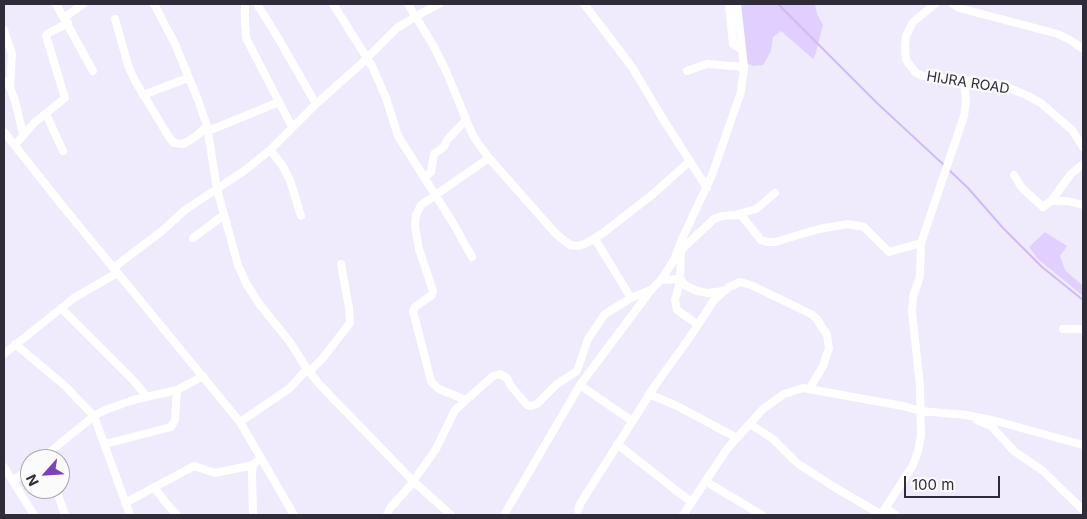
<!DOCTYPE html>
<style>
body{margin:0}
#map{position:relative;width:1087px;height:519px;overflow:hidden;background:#f0eafd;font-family:Inter,sans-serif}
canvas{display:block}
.frame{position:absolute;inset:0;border:5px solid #302b38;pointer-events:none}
.north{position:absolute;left:20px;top:449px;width:50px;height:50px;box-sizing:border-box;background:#fbfbfb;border:1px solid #aaa8ad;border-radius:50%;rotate:244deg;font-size:14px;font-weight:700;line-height:20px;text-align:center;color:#302b38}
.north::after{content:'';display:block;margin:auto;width:18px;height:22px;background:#7a43ba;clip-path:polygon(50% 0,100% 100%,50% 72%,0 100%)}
.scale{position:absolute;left:904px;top:476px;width:96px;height:22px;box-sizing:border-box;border:2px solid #302b38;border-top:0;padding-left:6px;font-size:15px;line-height:18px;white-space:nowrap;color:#302b38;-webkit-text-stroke:4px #fbfbfb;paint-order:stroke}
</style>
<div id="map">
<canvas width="1087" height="519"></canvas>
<div class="frame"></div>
<div class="north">N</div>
<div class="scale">100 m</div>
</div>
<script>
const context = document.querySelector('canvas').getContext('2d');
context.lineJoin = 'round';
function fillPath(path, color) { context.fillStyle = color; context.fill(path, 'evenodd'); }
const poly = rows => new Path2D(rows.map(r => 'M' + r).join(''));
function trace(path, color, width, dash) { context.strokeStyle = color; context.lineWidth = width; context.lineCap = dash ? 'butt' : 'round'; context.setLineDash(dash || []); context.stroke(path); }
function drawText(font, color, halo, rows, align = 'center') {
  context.font = font + ' Inter,sans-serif'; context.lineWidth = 5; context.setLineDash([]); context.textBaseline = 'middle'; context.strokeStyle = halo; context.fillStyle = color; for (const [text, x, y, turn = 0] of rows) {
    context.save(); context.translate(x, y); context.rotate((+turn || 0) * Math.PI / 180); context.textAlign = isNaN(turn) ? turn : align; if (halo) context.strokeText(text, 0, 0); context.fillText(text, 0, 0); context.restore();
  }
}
fillPath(poly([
 [734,4,815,4,817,14,823,25,816,53,813,59,781,31,773,37,771,51,763,65,753,66,743,61],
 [1045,232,1067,246,1060,256,1065,270,1083,286,1083,296,1038,259,1029,247]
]), '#e1d0ff');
trace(poly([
 [778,4,878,104,945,166],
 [949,170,968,188,1003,228,1042,267,1083,300]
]), '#d2b9fc', 2);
trace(poly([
 [56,4,93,71],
 [154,4,175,44,198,100,207,126,217,189,238,265,246,283,260,305,290,342,307,369,320,385,413,481,451,515],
 [245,4,245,25,246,38,292,127],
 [257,4,277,36,316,104],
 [333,4,372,66,386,98,398,136,453,223,472,257],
 [408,4,433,45,446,71,473,136,489,158,556,234,570,245,578,246,587,243,603,233,653,194,690,161],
 [584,4,632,67,663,119,707,188],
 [729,4,733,44,742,50],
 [935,4,913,22,906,36,905,46,906,60,916,73,923,76,971,81,1009,88,1026,95,1041,103,1072,130,1083,147],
 [953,4,959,8,1058,34,1070,40,1083,49],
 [64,18,83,4],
 [115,19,128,65,135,81,169,137,174,143,183,144,195,137,207,126],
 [4,30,12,54,10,87],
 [687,71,707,64,744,67],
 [4,81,10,87,15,101,23,134],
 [143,95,188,78],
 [46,114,63,151],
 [208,131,279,102],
 [4,132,61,204,240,422,294,515],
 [15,145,34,123,65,98,46,36,47,34,68,23],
 [270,150,282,165,290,180,301,216],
 [1014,175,1022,188,1043,207,1051,201,1068,201,1083,205],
 [424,178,431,172,434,154,444,147,447,140,466,120],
 [1051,201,1071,174,1083,164],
 [738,214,756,209,775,193],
 [193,238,224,215],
 [595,239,631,298],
 [681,246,680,282,675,300,677,310,697,324],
 [681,250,714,219,722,216,741,215,761,240,767,242,775,242,819,229,848,224,864,227,889,252,921,243],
 [113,268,162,231,185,210,244,171,270,150,316,104,361,64,397,28,416,16,439,4],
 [661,280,680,279,686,286,697,291,708,293,723,291],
 [61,308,134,381,147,397],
 [1063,329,1083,329],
 [15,344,64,385,94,416,130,515],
 [4,354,74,298,117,273],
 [309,372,322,359,350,323,349,308,341,264],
 [580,385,632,421],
 [649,394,677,406,737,438],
 [466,400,439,389,434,385,431,381,413,311,415,307,432,295,433,291,419,249,415,227,416,215,421,205,489,158],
 [977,420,991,426,1014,451,1043,471,1083,510],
 [240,422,290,388,307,369],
 [750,424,773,439,797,463,834,487,882,515],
 [105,444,171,427,175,420,177,390],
 [617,444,691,502],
 [41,459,94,416,105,410,133,400,177,390,203,376],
 [4,467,34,515],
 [13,481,30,468],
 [705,481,762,515],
 [154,487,166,503,177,515],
 [56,489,65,515],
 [125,503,194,466,215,473,253,465],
 [887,509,896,515],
 [578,510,580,504,656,384,690,337,714,300,729,287,740,282,751,285,811,314,816,318,827,335,829,348,823,366,810,388],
 [253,515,252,472,253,465,256,462],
 [387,515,390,508,409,487,436,449,455,410,493,376,500,374,507,378,511,386,527,405,530,406,537,404,557,384,577,371,588,339,605,314,631,298,651,290],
 [504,515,580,385,651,290,661,280,674,260,682,239,712,175,741,92,744,67,737,4],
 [683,515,727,449,763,409,784,394,803,388,903,406,920,411,967,415,996,421,1083,445],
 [881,515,913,465,918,451,921,436,920,386,912,312,913,297,920,276,921,243,964,116,966,101,964,81]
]), '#fff', 8);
drawText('14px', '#302b38', '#fbfbfb', [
 ["HIJRA ROAD",968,83,9]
]);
</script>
